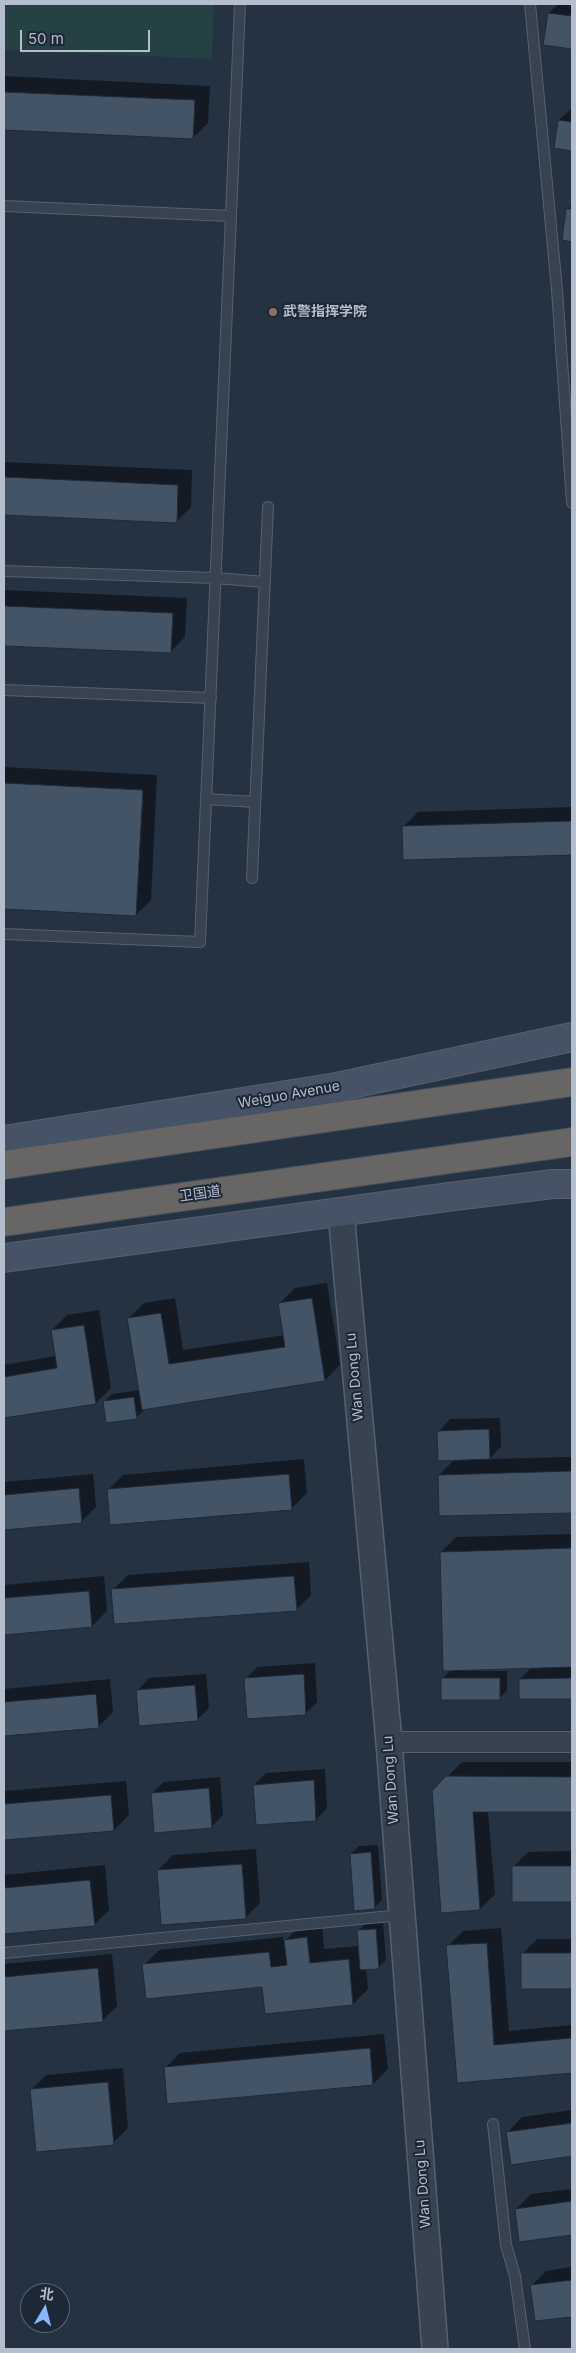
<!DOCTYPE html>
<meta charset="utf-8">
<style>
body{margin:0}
#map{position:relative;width:576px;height:2353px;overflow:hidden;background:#243242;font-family:Inter,"Noto Sans SC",sans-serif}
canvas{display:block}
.frame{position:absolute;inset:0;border:5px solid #b5becc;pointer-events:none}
.north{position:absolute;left:20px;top:2283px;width:50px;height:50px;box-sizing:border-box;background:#1d2837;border:1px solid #5a6473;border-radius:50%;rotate:8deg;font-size:14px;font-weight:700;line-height:20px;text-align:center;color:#b5becc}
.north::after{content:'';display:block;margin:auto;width:18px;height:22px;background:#87b8ff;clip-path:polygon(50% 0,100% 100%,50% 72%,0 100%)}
.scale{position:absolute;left:20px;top:30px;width:130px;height:22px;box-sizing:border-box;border:2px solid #b5becc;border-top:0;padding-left:6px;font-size:15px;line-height:18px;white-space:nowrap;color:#b5becc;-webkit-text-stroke:4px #1d2837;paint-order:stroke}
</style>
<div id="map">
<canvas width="576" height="2353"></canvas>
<div class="frame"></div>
<div class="north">北</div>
<div class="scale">50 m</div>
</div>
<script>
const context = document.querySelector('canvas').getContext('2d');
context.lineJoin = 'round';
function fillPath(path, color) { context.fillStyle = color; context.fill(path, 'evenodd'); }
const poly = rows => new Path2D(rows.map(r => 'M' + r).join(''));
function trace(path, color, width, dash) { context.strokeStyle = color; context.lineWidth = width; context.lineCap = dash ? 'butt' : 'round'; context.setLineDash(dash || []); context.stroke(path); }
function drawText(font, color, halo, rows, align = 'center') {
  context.font = font + ' Inter,"Noto Sans SC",sans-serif'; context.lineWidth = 4; context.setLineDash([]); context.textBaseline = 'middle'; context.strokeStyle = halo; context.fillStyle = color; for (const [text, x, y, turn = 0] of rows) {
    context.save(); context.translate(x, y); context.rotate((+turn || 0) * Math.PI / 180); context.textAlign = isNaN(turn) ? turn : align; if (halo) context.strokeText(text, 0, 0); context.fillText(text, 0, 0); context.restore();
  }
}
fillPath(poly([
 [4,4,214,4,212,59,4,50]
]), '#264143');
fillPath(poly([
 [558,4,572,4,572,48,545,44,549,13],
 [4,76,210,86,208,123,193,138,4,129],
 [571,109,572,109,572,150,555,147,559,120],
 [572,205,572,241,564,239,568,209],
 [4,462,192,470,191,507,176,522,4,514],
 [4,590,187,598,185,637,170,652,4,645],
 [4,767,157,775,151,900,136,915,4,908],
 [572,807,572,854,405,859,403,827,418,812],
 [327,1283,340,1365,325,1380,144,1408,144,1410,136,1418,104,1402,112,1394,140,1390,129,1318,144,1303,175,1298,183,1350,285,1335,280,1303,295,1288],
 [99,1310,111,1388,96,1403,4,1417,4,1365,56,1356,52,1330,67,1315],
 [500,1418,501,1447,489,1459,572,1457,572,1512,440,1515,439,1475,455,1459,439,1431,450,1419],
 [304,1459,307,1493,292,1508,108,1490,123,1475],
 [93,1474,96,1507,81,1522,4,1529,4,1482],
 [572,1534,572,1697,520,1698,520,1679,532,1667,468,1669,468,1671,507,1671,507,1691,499,1698,442,1679,452,1669,441,1552,456,1537],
 [309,1562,311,1595,296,1610,113,1590,128,1575],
 [104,1576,107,1611,92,1626,4,1633,4,1585],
 [315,1663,317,1702,305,1714,246,1679,257,1667],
 [206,1674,209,1708,197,1720,138,1690,149,1678],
 [110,1679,113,1712,98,1727,4,1735,4,1689],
 [462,1762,572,1762,572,1811,488,1811,495,1894,480,1909,447,1777],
 [325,1769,327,1808,316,1820,254,1785,266,1773],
 [220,1777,223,1815,211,1827,152,1793,164,1782],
 [126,1781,129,1815,114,1830,4,1839,4,1791],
 [378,1845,382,1900,374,1908,351,1854,359,1846],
 [256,1849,260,1903,245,1918,158,1870,173,1855],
 [572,1851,572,1900,513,1901,513,1867,528,1852],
 [105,1865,109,1910,94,1925,4,1933,4,1875],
 [383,1922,386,1960,378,1968,366,1968,368,1989,353,2004,144,1965,159,1950,283,1937,284,1942,301,1925,322,1923,324,1949,359,1946,358,1931,366,1923],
 [501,1928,509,2031,572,2025,572,2072,458,2082,448,1946,463,1931],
 [537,1939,572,1939,572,1987,522,1987,522,1954],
 [112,1954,117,2006,102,2021,4,2030,4,1964],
 [384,2034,388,2069,373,2084,165,2068,180,2053],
 [123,2068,128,2128,113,2143,31,2090,46,2075],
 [572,2110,572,2155,512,2163,508,2132,522,2117],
 [572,2189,572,2234,520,2241,516,2209,531,2194],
 [572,2267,572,2315,536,2320,531,2286,546,2271]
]), '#0007');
const building = poly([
 [548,13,572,16,572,49,543,45,548,13],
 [4,92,195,100,193,139,4,130,4,92],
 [558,120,572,122,572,151,554,148,558,120],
 [566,209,572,209,572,242,562,240,566,209],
 [4,477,178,485,177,523,4,515,4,477],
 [4,606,173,613,171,653,4,646,4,606],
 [4,783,143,790,136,916,4,909,4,783],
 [572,821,572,855,403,860,402,826,572,821],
 [312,1298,325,1381,142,1410,127,1318,161,1313,169,1364,285,1347,278,1303,312,1298],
 [84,1325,96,1404,4,1418,4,1377,57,1368,51,1330,84,1325],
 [134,1397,137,1419,106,1423,103,1401,134,1397],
 [489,1429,490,1459,438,1461,437,1431,489,1429],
 [572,1471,572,1513,439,1516,438,1475,572,1471],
 [289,1474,292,1510,110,1525,107,1489,289,1474],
 [79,1488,82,1523,4,1530,4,1495,79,1488],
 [572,1548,572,1667,443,1671,440,1552,572,1548],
 [294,1576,297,1611,114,1624,111,1589,294,1576],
 [89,1591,92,1627,4,1635,4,1598,89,1591],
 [304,1674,306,1715,247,1719,244,1678,304,1674],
 [441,1678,500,1678,500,1700,441,1700,441,1678],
 [572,1678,572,1699,519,1699,519,1679,572,1678],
 [195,1685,198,1721,139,1726,136,1690,195,1685],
 [96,1694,99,1728,4,1736,4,1702,96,1694],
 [446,1776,572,1777,572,1812,473,1812,480,1910,441,1913,432,1791,446,1776],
 [314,1780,316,1821,256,1825,253,1785,314,1780],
 [209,1788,212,1828,154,1833,151,1793,209,1788],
 [111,1795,114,1831,4,1840,4,1804,111,1795],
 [371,1852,375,1909,354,1911,350,1854,371,1852],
 [242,1864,246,1919,161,1925,157,1870,242,1864],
 [512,1866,572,1866,572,1902,512,1902,512,1866],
 [90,1880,95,1926,4,1934,4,1888,90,1880],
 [376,1929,379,1969,360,1970,357,1930,376,1929],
 [307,1937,310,1963,349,1959,353,2005,265,2014,262,1987,146,1999,142,1964,269,1952,271,1967,287,1965,284,1940,307,1937],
 [487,1943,494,2045,572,2038,572,2073,457,2083,446,1945,487,1943],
 [521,1953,572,1953,572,1989,521,1989,521,1953],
 [98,1968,103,2022,4,2031,4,1977,98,1968],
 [370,2048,373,2085,167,2104,164,2067,370,2048],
 [108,2082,114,2145,36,2152,30,2089,108,2082],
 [572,2123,572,2156,511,2165,506,2132,572,2123],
 [572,2201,572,2235,519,2242,515,2209,572,2201],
 [572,2280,572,2317,535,2321,530,2285,572,2280]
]);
fillPath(building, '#445467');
trace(building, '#1f2a39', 1);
const service = poly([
 [530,4,557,290,572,503],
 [4,206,230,216],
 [4,571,215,578,265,582],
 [4,690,211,698],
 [207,799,255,802],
 [252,878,268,507],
 [4,934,200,942,240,4],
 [4,1953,402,1915],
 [493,2124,506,2245,515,2276,525,2349]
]);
const minor = poly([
 [389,1742,572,1742]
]);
const tertiary = poly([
 [341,1212,389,1742,435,2349]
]);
const secondary = poly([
 [4,1140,337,1087,572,1037],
 [4,1258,448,1197,553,1184,572,1184]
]);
const trunk = poly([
 [4,1165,572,1082],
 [4,1222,572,1142]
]);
trace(service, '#56616f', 12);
trace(minor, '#56616f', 22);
trace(tertiary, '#56616f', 28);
trace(secondary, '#56616f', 30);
trace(trunk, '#434e5c', 30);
trace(service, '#384352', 10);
trace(minor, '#384352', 20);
trace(tertiary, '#384352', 25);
trace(secondary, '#465265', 28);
trace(trunk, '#686664', 28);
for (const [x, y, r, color] of [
 [273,312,5,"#8d6e63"]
]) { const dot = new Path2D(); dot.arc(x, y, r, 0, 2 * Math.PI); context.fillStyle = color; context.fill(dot); trace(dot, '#1d2837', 2); }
drawText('bold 14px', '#b5becc', '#1d2837', [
 ["武警指挥学院",283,312]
], 'left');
drawText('14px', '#b5becc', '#1d2837', [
 ["Weiguo Avenue",289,1095,-10],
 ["卫国道",200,1194,-8],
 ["Wan Dong Lu",355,1377,-95],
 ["Wan Dong Lu",391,1780,-94],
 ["Wan Dong Lu",423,2184,-94]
]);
</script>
